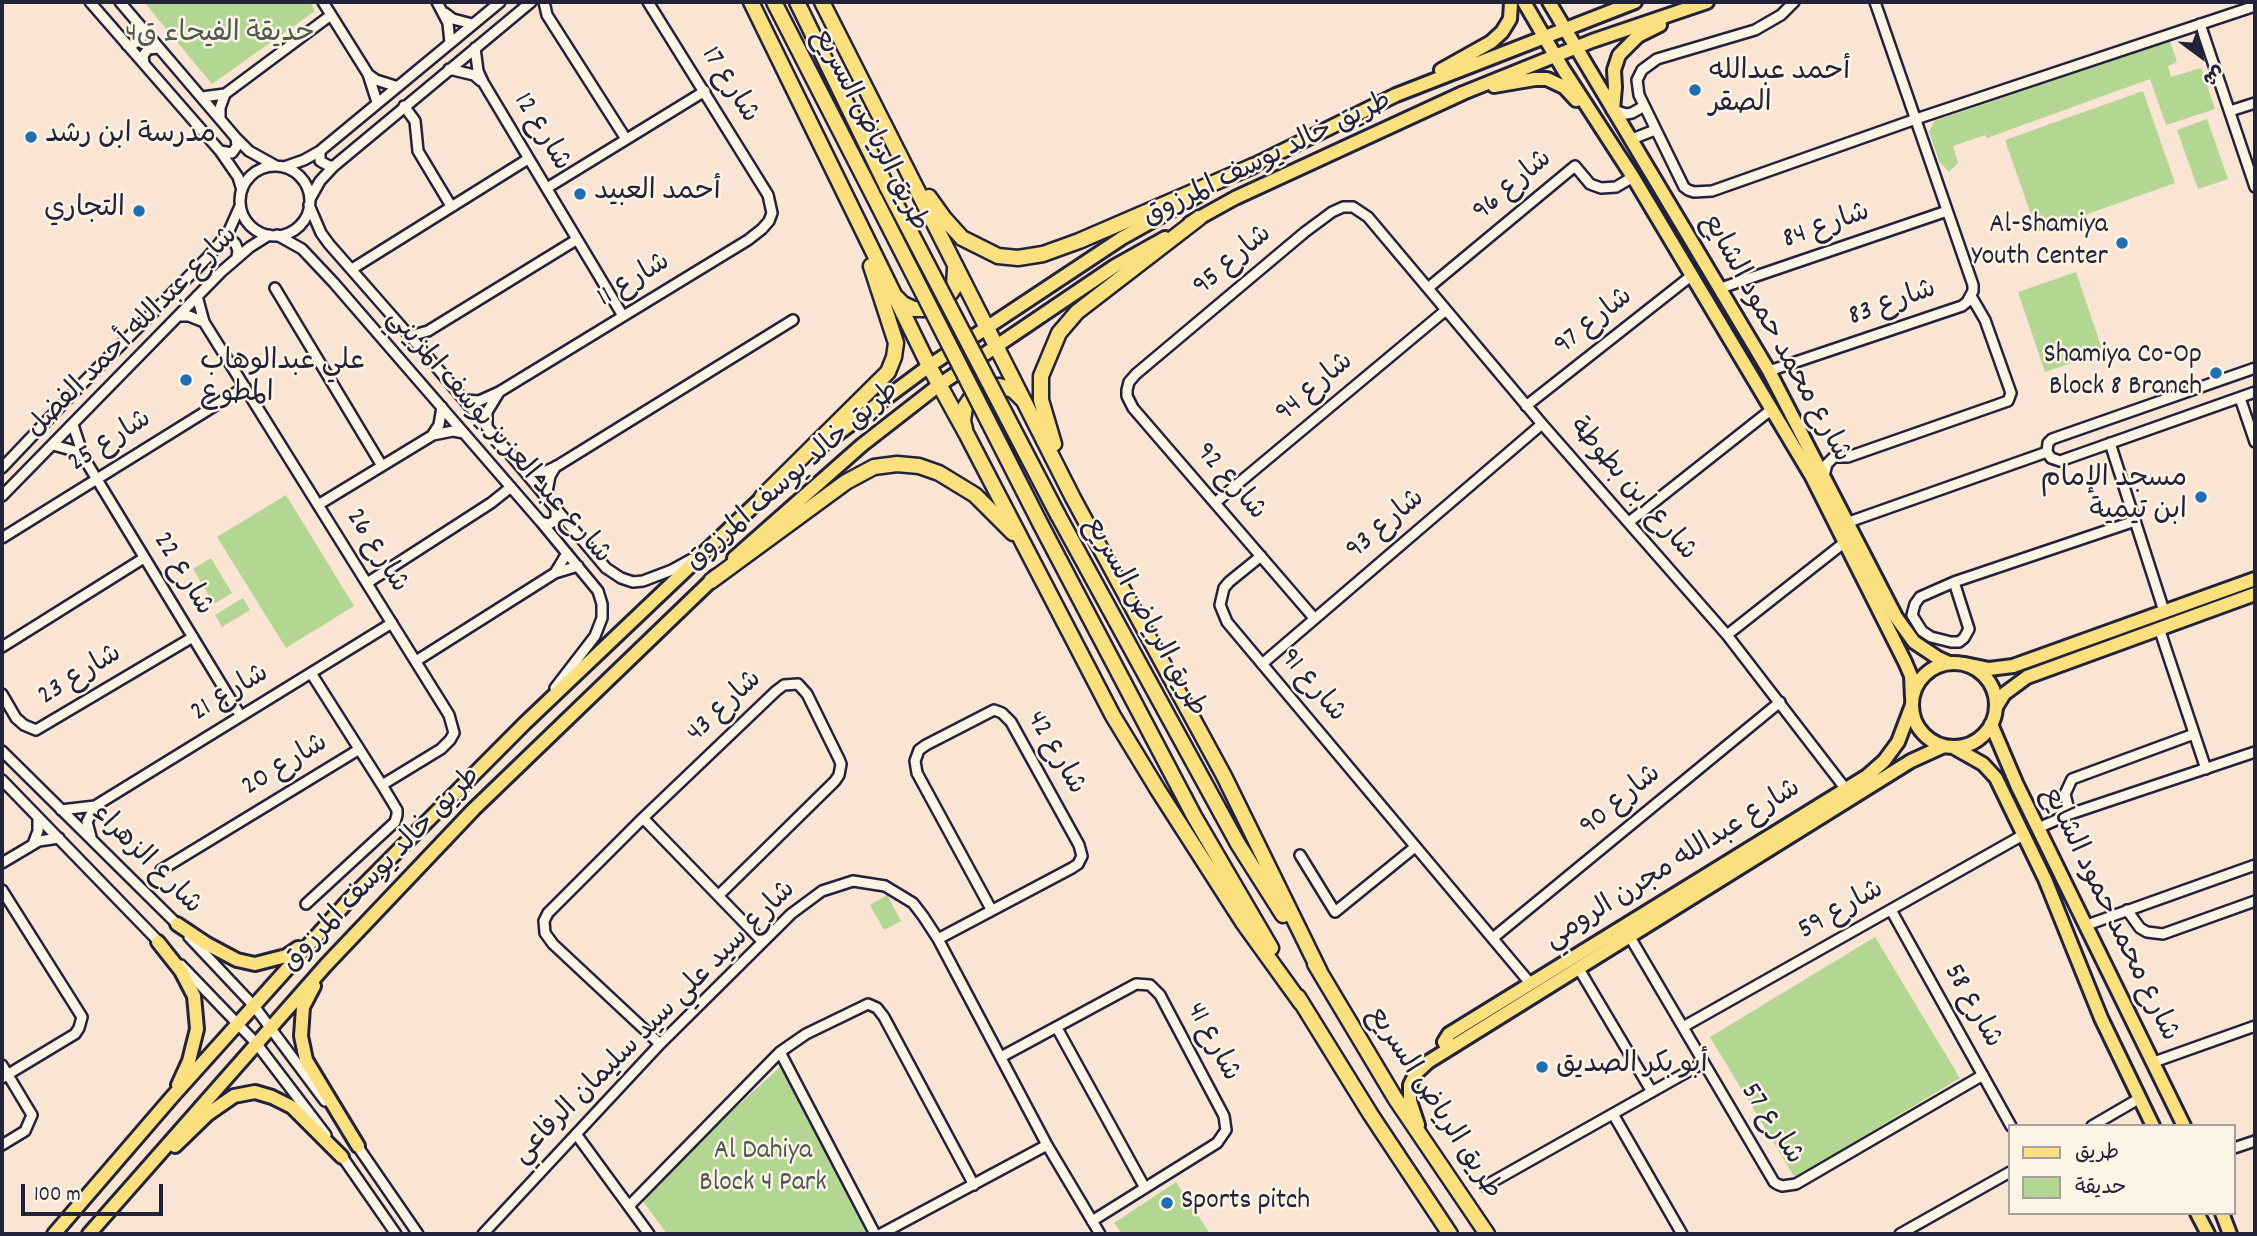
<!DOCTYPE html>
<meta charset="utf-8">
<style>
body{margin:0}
#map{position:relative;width:2257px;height:1236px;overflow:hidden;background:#fae4d4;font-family:Dekko,"Playpen Sans Arabic",sans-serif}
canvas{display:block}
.frame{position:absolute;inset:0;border:4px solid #22223b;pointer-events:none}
.legend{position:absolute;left:2008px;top:1124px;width:228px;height:91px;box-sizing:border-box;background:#fcf5e5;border:2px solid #a5a1a1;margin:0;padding:9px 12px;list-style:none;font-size:21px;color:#22223b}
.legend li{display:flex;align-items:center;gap:14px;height:35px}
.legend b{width:35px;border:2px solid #a5a1a1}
.north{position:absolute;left:2166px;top:21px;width:70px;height:70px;-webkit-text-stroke:5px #fcf5e5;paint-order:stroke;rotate:147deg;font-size:19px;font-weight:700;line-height:28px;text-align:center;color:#22223b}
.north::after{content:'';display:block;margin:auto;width:24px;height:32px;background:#22223b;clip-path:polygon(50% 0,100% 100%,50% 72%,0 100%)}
.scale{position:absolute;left:21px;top:1184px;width:142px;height:32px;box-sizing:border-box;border:4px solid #22223b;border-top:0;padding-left:9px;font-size:21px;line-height:24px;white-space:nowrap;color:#22223b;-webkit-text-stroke:5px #fcf5e5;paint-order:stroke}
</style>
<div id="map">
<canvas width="2257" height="1236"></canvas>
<div class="frame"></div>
<ul class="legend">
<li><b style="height:9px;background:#fbe080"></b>طريق</li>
<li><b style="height:19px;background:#b3d792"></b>حديقة</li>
</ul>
<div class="north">ش</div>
<div class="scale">100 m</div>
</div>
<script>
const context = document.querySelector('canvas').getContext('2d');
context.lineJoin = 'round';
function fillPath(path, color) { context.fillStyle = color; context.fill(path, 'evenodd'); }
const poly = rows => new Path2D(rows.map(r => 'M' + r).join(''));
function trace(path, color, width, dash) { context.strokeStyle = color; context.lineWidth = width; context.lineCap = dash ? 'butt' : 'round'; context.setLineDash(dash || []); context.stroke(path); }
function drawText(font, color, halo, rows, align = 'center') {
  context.font = font + ' Dekko,"Playpen Sans Arabic",sans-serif'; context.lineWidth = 5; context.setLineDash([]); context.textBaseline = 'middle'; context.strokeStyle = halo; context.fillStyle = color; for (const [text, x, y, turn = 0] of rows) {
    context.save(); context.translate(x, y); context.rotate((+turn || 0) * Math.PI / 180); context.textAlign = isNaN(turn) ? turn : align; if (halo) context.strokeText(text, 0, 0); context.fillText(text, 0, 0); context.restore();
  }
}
fillPath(poly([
 [144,2,310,2,315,11,212,84],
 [2170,41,2177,62,2168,66,2171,77,2201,68,2215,109,2166,125,2150,79,1987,138,1985,135,1953,146,1958,163,1949,172,1939,161,1929,132,1934,121],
 [2143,91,2175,183,2037,232,2005,140],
 [2207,119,2228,179,2198,189,2177,130],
 [2076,272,2103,352,2045,372,2018,292],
 [286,495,354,606,286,648,217,537],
 [211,558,232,593,214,604,193,569],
 [243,598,250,610,222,627,215,615],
 [887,895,901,921,884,930,870,905],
 [1875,937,1960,1078,1795,1178,1710,1037],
 [780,1067,870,1234,667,1234,639,1196],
 [1176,1182,1210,1234,1122,1234,1114,1223]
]), '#b3d792');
const minor = poly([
 [90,2,220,151,238,177,242,190],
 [120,2,236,138,249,151,276,166],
 [323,2,368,74,377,102],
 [437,2,448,23,450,43],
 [544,2,547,15,626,139],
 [1794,2,1781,15,1755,30,1657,59,1642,70,1637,80,1639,95,1684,187,1688,190,1694,192,1712,191,1916,119,2255,6],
 [445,13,453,19,472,24],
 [2200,24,2255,187],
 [127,45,132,45,140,40,142,36,141,27],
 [475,48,478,71,483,82,623,316],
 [144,63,143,56,148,49,159,48],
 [449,69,474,75,481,81],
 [369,75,376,80,395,86],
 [202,97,225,94,331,15],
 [404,106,415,121,418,151,451,206],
 [1614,110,1626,114,1632,113,1644,106],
 [2230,111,2255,103],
 [220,119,220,108,225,94],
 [1632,139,1655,130],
 [220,151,232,153,237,146,236,138],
 [320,151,320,161,329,166,334,166],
 '240 201a35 35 0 1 1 70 0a35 35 0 1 1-70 0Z',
 [284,167,304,160,320,151,500,2],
 [547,188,705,91],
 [310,199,320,181,334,166,531,2],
 [309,205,321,233,329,244,421,349,606,568,621,578,633,582,643,581,672,570,692,559],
 [277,235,302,249,334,283,541,522,598,591,602,604,602,618,595,636,555,688],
 [221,241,229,240,235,243,238,250,237,257],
 [352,269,528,159],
 [275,288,382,466],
 [1428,288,1575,166,1590,184,1601,188,1616,187,1633,177],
 [1721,288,1947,211],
 [197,296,204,322,449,715,454,733,450,740,441,749,382,785],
 [178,316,189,316,204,322],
 [410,336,428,331,576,240],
 [1769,371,1962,306,1967,302,1973,291,1973,285,1875,2],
 [2240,398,2255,442],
 [464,400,479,401,499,392,748,240,762,229,769,221,772,213,768,195,648,2],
 [1526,406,1691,276],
 [73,425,84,458,240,715],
 [487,426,487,412,498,394],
 [433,434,439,425,442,407],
 [2110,443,2164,611],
 [53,445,75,451,83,457],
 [2047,452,2048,443,2052,439,2255,368],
 [2047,452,2051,458,2060,461,2255,392],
 [2,468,76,390,207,258,228,233,240,206],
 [525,472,546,471,557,466,793,320],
 [1824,476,1827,464,1834,457,1848,457,2008,401,2011,393,1985,320,1971,296],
 [2,496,221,272,250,247,269,235],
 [546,497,550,476,556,466],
 [1216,502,1446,310],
 [318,505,433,435,453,431,464,433],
 [541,522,549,524,556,520,556,508],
 [1629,522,1772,409],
 [1846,523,2047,452],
 [2,538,245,387],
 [1261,556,1229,582,1224,588,1220,605,1227,622,1530,983],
 [555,573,567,553],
 [1954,582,1969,629,1964,638,1959,642,1951,642,1931,637,1922,631,1912,615,1915,604,1920,597,1954,582,2135,521],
 [367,583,491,503,511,487],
 [1314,618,1133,408,1127,396,1127,390,1129,382,1136,374,1305,232,1332,212,1343,207,1353,207,1368,217,1542,424,1727,635,1848,792],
 [2159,628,2206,769],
 [1727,635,1845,542],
 [2,647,144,558],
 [416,661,555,573,578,566],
 [1262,664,1542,424],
 [2,694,16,718,24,725,36,730,193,637],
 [2,751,180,927],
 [2,780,162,945],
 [61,810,95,806,392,623],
 [2070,814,2065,794,2072,779,2194,734],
 [643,818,763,942],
 [2038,828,2070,814,2255,752],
 [91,837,87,822,95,806],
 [33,844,38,831,38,817],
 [1300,855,1335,912,1415,847],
 [2,863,39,841,59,838],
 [161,870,358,750],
 [2,890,82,1017,79,1028,75,1034,2,1078],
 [306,904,395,822,397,815,397,810,382,785,311,673],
 [1891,910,2011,1126],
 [2127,910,2140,928,2147,932,2163,934,2255,901],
 [2087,925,2255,865],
 [1627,932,1774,1182,1777,1184,1782,1186,1796,1184,1983,1075],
 [189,937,254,1006,325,1101],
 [1493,938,1780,702],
 [938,939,1072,868,1078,864,1082,856,1079,845,1011,722,1002,713,994,710,926,745,919,750,915,761,917,773,991,909],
 [181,965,256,1043,326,1135],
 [1579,969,1652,1092],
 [1683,1027,2023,835],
 [1057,1028,1145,1188],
 [660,1044,553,944,545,933,544,921,548,913,643,818,776,691,784,685,798,684,807,694,839,759,841,764,839,775,835,781,719,895],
 [780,1052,875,1234],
 [1001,1057,1136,984,1150,985,1160,995,1224,1116,1226,1130,1217,1143,1092,1221],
 [2154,1062,2255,1026],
 [2,1065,32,1115,25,1131,2,1145],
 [1613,1114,1682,1234],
 [2092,1126,2140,1098],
 [576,1134,649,1234],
 [356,1144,418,1234],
 [2234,1148,2255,1141],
 [339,1152,396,1234],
 [1485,1186,1703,1063],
 [629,1206,780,1052,806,1034,868,1004,877,1008,884,1017,974,1185],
 [483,1234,660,1044,791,914,822,891,853,881,885,886,913,903,923,916,938,939,1047,1145,1100,1234],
 [881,1234,1047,1145],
 [1900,1234,2010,1172]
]);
const major = poly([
 [1524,2,1563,69,1633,177,1812,477,1905,662,1911,676,1912,698],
 [1549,2,1769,371,1896,617,1914,642,1938,658,1949,663],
 [1441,70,1491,42,1502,32,1510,19,1511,2],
 [1494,86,1535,79,1547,79,1564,87,1576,100],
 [1613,110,1615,87,1614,70,1619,55,1638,36,1660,25],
 [1246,169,1396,95,1635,2],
 [1190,223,1235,198,1463,93,1592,41,1707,2],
 [816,450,929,366,1122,238,1197,196],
 [734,558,862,445,939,385,1115,266,1165,238],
 '1912 705a42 42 0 1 1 84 0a42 42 0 1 1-84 0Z',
 [1965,664,1989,669,2013,666,2255,579],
 [1996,707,2004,694,2027,677,2255,594],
 [1991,724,2017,785,2184,1126],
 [1953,747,1983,764,1996,778,2045,879,2101,1018,2153,1126],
 [177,924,207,944,237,960,255,964,286,956,298,948],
 [158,942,181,971,194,996,197,1029,189,1061,178,1085],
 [314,986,303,1007,301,1036,306,1060,358,1146],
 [1448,1049,1444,1042,1449,1034,1867,776,1884,761,1898,742,1912,705],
 [1418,1125,1410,1101,1410,1085,1416,1073,1428,1062,1911,761,1944,746],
 [175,1146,208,1114,234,1096,255,1092,272,1097,292,1107,342,1157],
 [2197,1213,2208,1234],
 [2222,1213,2230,1234],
 [54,1234,172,1097,348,901,525,723,768,492],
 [89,1234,326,965,474,809,716,576]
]);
const highway = poly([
 [751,2,929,366,967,435,1113,716,1158,790,1244,924,1301,1003],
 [774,2,874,197],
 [797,2,887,187],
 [822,2,1073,498,1224,776,1320,972],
 [929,197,944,218,962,238,998,256,1018,258,1043,254,1079,241,1253,166],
 [895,296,903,304,914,309,926,309,938,306,947,298,954,288,955,268],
 [965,429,963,421,965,407,973,395,985,388,999,386,1013,390,1022,399],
 [1054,444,1041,400,1041,376,1059,333,1077,312,1199,218],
 [762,497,888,372,894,357,896,343,871,266],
 [1058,515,1238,844,1283,915],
 [1041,525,1194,816,1271,948],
 [711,581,846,482,874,467,897,464,919,466,939,473,975,495,1013,533],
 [1315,964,1395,1098,1487,1234],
 [1298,997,1371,1115,1450,1234]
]);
trace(minor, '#22223b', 14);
trace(major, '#22223b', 18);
trace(highway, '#22223b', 19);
trace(minor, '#fcf5e5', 9);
trace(major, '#fbe080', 12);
trace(highway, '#fbe080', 14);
const highwayBridge = poly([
 [887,187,1058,515],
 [874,197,1041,525]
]);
trace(highwayBridge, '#22223b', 19, []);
trace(highwayBridge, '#fbe080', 14);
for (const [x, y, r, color] of [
 [1695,90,7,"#1f6fb2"],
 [31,137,7,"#1f6fb2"],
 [580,194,7,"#1f6fb2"],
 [139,211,7,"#1f6fb2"],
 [2122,243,7,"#1f6fb2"],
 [2216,373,7,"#1f6fb2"],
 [186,380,7,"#1f6fb2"],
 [2201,497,7,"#1f6fb2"],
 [1542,1067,7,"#1f6fb2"],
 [1167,1203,7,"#1f6fb2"]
]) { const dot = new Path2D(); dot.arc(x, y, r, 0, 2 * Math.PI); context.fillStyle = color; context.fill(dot); trace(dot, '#fcf5e5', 2.5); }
drawText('28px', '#4e5855', '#fcf5e5', [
 ["حديقة الفيحاء ق4",220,36],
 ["Al Dahiya",763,1153],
 ["Block 4 Park",763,1185]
]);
drawText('28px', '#22223b', '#fcf5e5', [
 ["أحمد عبدالله",1709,74],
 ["الصقر",1709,106],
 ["مدرسة ابن رشد",45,137],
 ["أحمد العبيد",594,194],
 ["التجاري",125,211,"right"],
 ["Al-Shamiya",2108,227,"right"],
 ["Youth Center",2108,259,"right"],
 ["Shamiya Co-Op",2202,357,"right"],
 ["Block 8 Branch",2202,389,"right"],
 ["علي عبدالوهاب",200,364],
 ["المطوع",200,396],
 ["مسجد الإمام",2187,481,"right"],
 ["ابن تيمية",2187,513,"right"],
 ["أبو بكر الصديق",1556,1067],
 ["Sports pitch",1181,1203]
], 'left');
drawText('28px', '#22223b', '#fcf5e5', [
 ["شارع 17",728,86,58],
 ["طريق الرياض السريع",868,131,63],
 ["شارع 12",540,133,59],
 ["طريق خالد يوسف المرزوق",1268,161,-26],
 ["شارع 96",1514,187,-40],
 ["شارع 84",1827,228,-19],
 ["شارع 95",1234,262,-40],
 ["شارع 11",635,282,-31],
 ["شارع 83",1893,305,-19],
 ["شارع 97",1595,323,-38],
 ["شارع عبدالله أحمد الفضل",134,334,-45],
 ["شارع محمد حمود الشايع",1774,339,61],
 ["شارع 94",1316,389,-40],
 ["شارع عبد العزيز يوسف المزيني",497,438,49],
 ["شارع 25",111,443,-32],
 ["طريق خالد يوسف المرزوق",794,478,-41],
 ["شارع 92",1229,483,49],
 ["شارع ابن بطوطة",1631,491,49],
 ["شارع 93",1387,526,-40],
 ["شارع 26",375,552,58],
 ["شارع 22",181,575,59],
 ["طريق الرياض السريع",1143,618,61],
 ["شارع 23",81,677,-31],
 ["شارع 91",1311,687,50],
 ["شارع 21",231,695,-31],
 ["شارع 43",726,708,-43],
 ["شارع 42",1054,754,60],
 ["شارع 20",286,767,-31],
 ["شارع 90",1622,802,-39],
 ["شارع الزهراء",145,861,45],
 ["شارع عبدالله مجرن الرومي",1674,866,-32],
 ["طريق خالد يوسف المرزوق",383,871,-46],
 ["شارع 59",1842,912,-29],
 ["شارع محمد حمود الشايع",2108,915,64],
 ["شارع 58",1971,1007,61],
 ["شارع سيد علي سيد سليمان الرفاعي",656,1024,-45],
 ["شارع 41",1211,1043,62],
 ["طريق الرياض السريع",1432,1104,57],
 ["شارع 57",1770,1125,57]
]);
</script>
